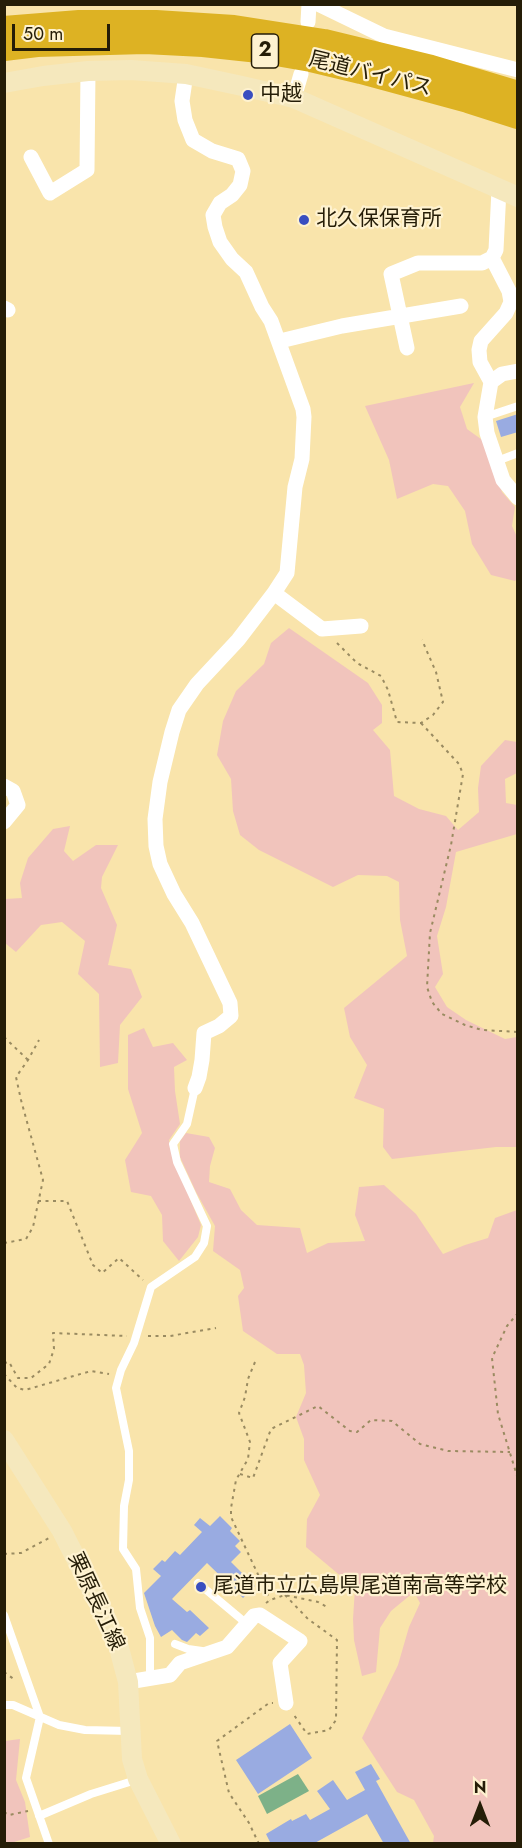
<!DOCTYPE html>
<meta charset="utf-8">
<style>
body{margin:0}
#map{position:relative;width:522px;height:1848px;overflow:hidden;background:#f9e4ab;font-family:Jost,sans-serif}
canvas{display:block}
.frame{position:absolute;inset:0;border:6px solid #251d07;pointer-events:none}
.north{position:absolute;left:450px;top:1776px;width:60px;height:60px;-webkit-text-stroke:4px #fef2d0;paint-order:stroke;rotate:0deg;font-size:16px;font-weight:700;line-height:24px;text-align:center;color:#251d07}
.north::after{content:'';display:block;margin:auto;width:21px;height:27px;background:#251d07;clip-path:polygon(50% 0,100% 100%,50% 72%,0 100%)}
.scale{position:absolute;left:12px;top:24px;width:98px;height:27px;box-sizing:border-box;border:3px solid #251d07;border-top:0;padding-left:8px;font-size:18px;line-height:21px;white-space:nowrap;color:#251d07;-webkit-text-stroke:4px #fef2d0;paint-order:stroke}
</style>
<div id="map">
<canvas width="522" height="1848"></canvas>
<div class="frame"></div>
<div class="north">N</div>
<div class="scale">50 m</div>
</div>
<script>
const context = document.querySelector('canvas').getContext('2d');
context.lineJoin = 'round';
function fillPath(path, color) { context.fillStyle = color; context.fill(path, 'evenodd'); }
const poly = rows => new Path2D(rows.map(r => 'M' + r).join(''));
function trace(path, color, width, dash) { context.strokeStyle = color; context.lineWidth = width; context.lineCap = dash ? 'butt' : 'round'; context.setLineDash(dash || []); context.stroke(path); }
function drawText(font, color, halo, rows, align = 'center') {
  context.font = font + ' Jost,"Noto Sans JP",sans-serif'; context.lineWidth = 4.5; context.setLineDash([]); context.textBaseline = 'middle'; context.strokeStyle = halo; context.fillStyle = color; for (const [text, x, y, turn = 0] of rows) {
    context.save(); context.translate(x, y); context.rotate((+turn || 0) * Math.PI / 180); context.textAlign = isNaN(turn) ? turn : align; if (halo) context.strokeText(text, 0, 0); context.fillText(text, 0, 0); context.restore();
  }
}
fillPath(poly([
 [474,383,460,407,467,429,485,442,502,492,515,507,512,526,517,537,518,578,515,581,491,575,472,544,465,511,448,486,433,484,397,499,389,460,365,406],
 [289,628,368,683,382,705,382,723,373,730,390,750,394,796,419,809,446,816,458,830,479,812,478,788,481,766,505,740,517,742,517,773,505,779,506,803,517,805,517,834,456,852,446,907,437,936,443,974,435,987,447,1007,466,1020,505,1039,517,1037,517,1147,496,1147,392,1159,383,1147,384,1109,354,1098,367,1065,350,1037,344,1008,407,956,400,920,399,882,387,876,358,875,333,887,259,850,240,835,233,811,231,779,217,755,223,721,236,691,264,664,271,643],
 [70,826,64,851,73,861,96,845,118,845,102,877,101,888,117,925,108,965,131,969,142,997,120,1025,118,1063,100,1067,99,994,78,974,85,941,62,922,41,925,16,952,5,943,5,899,22,898,20,883,28,858,53,829],
 [144,1028,153,1047,173,1043,187,1060,174,1067,175,1091,180,1124,169,1140,173,1158,201,1225,198,1237,179,1261,163,1241,162,1215,151,1196,131,1192,125,1160,142,1133,128,1089,128,1035],
 [186,1133,209,1137,215,1148,210,1166,209,1182,230,1189,241,1210,257,1225,300,1228,307,1253,328,1243,365,1241,355,1215,359,1187,384,1185,416,1214,443,1254,465,1245,488,1238,495,1218,517,1210,517,1843,433,1843,434,1836,414,1800,397,1792,362,1738,398,1665,409,1627,420,1603,414,1592,391,1611,380,1628,376,1672,362,1676,354,1640,353,1619,355,1588,306,1547,307,1519,320,1495,304,1460,304,1439,296,1417,306,1393,304,1365,300,1354,277,1354,243,1331,238,1296,244,1288,240,1270,213,1251,215,1226,196,1192,180,1157,180,1141],
 [20,1739,16,1780,25,1802,30,1837,11,1843,5,1843,5,1741]
]), '#f1c4bc');
fillPath(poly([
 [298,1774,309,1791,267,1814,258,1796]
]), '#7db188');
fillPath(poly([
 [518,414,518,432,501,437,496,421],
 [220,1516,232,1528,230,1531,240,1541,235,1546,241,1552,231,1562,255,1586,243,1598,207,1563,172,1599,187,1612,190,1610,209,1628,200,1636,196,1633,187,1642,182,1640,172,1630,161,1637,155,1626,144,1593,161,1576,153,1569,162,1560,165,1562,175,1551,180,1555,202,1532,194,1525,200,1518,210,1526],
 [290,1724,312,1758,258,1794,236,1760],
 [371,1764,380,1779,376,1781,411,1844,384,1844,367,1814,313,1844,271,1844,266,1834,291,1819,292,1821,306,1814,310,1820,330,1809,317,1791,333,1780,347,1800,365,1790,355,1772]
]), '#99abe1');
trace(poly([
 [337,643,357,663,381,676,388,690,397,722,421,723,433,715,443,702,436,672,422,640],
 [421,723,459,764,463,774,451,845,430,933,427,987,432,1002,442,1014,465,1025,482,1030,518,1032],
 [4,1037,28,1060],
 [38,1201,67,1201,93,1265,102,1273,119,1258,143,1280],
 [4,1228,5,1228],
 [4,1243,26,1239,33,1227,43,1180,21,1100,16,1077,28,1060,39,1040],
 [518,1313,507,1326,492,1358,498,1414,518,1479],
 [148,1336,170,1336,216,1328],
 [255,1362,248,1379,245,1397,239,1413,250,1442,248,1459,236,1480,231,1508,231,1517,270,1600],
 [4,1363,9,1362,18,1378,31,1378,49,1364,54,1349,53,1333,127,1336],
 [4,1374,17,1388,25,1390,91,1371,109,1374],
 [240,1474,253,1478,271,1429,318,1406,350,1431,357,1432,371,1420,392,1421,420,1444,448,1451,510,1452],
 [4,1554,21,1553,49,1538],
 [285,1595,308,1619,337,1640,336,1720,329,1730,307,1734,294,1715],
 [266,1603,270,1600,285,1595,318,1602,327,1607],
 [4,1672,15,1680],
 [4,1812,9,1815,28,1811],
 [259,1844,249,1823,229,1793,217,1741,269,1703,273,1703]
]), '#9a8b61', 2, [3, 4.5]);
trace(poly([
 [485,417,518,406],
 [497,461,518,453],
 [198,1583,247,1624],
 [4,1615,40,1717,26,1778,49,1844],
 [175,1644,188,1649,202,1651],
 [150,1678,150,1638,140,1608,136,1569,123,1549,124,1506,129,1480,129,1451,116,1388,121,1370,134,1343,151,1287,195,1257,204,1243,207,1226,177,1162,173,1144,187,1124,195,1088],
 [4,1705,13,1705,59,1725,85,1730,129,1731],
 [39,1816,91,1794,136,1780]
]), '#fff', 8);
trace(poly([
 [318,4,384,36,518,70],
 [308,22,309,4],
 [186,74,182,101,185,120,193,140,212,151,238,159,243,171,240,185,232,195,220,203,213,215,215,227,220,242,232,259,246,272,262,307,271,321,303,409,304,417,302,459,295,487,287,573,274,593,238,640,197,684,179,710,172,732,160,782,155,819,156,846,160,864,174,894,192,923,230,1003,231,1016,219,1026,204,1033,202,1060,199,1077,195,1088],
 [294,98,301,74],
 [31,157,50,193,87,170,88,71],
 [4,308,8,310],
 [280,341,342,326,461,306],
 [407,348,391,274,418,263,482,263,492,258,496,250,499,189],
 [518,371,502,374,491,382,485,417,487,433,503,480,518,498],
 [491,382,480,362,479,350,481,341,506,313,511,302,509,291,492,258],
 [274,593,322,629,361,626],
 [4,786,13,791,18,805,4,822],
 [128,1682,170,1675,180,1663,227,1647,254,1616,260,1615,300,1641,280,1663,286,1703]
]), '#fff', 15);
trace(poly([
 [4,83,43,76,88,71,131,70,186,74,242,86,294,98,518,197],
 [4,1440,62,1531,107,1620,119,1648,128,1682,132,1759,138,1779,171,1844]
]), '#f5e8bd', 20);
trace(poly([
 [4,29,79,23,156,23,234,28,324,42,431,68,518,94],
 [4,48,37,44,145,41,203,44,259,50,311,59,361,71,468,100,518,116]
]), '#ddb223', 26);
for (const [x, y, r, color] of [
 [248,95,6,"#394ec0"],
 [304,220,6,"#394ec0"],
 [201,1587,6,"#394ec0"]
]) { const dot = new Path2D(); dot.arc(x, y, r, 0, 2 * Math.PI); context.fillStyle = color; context.fill(dot); trace(dot, '#fef2d0', 2); }
for (const [x, y, w] of [
 [265,51,27]
]) { const box = new Path2D(); box.roundRect(x - w / 2, y - 17, w, 34, 4.5); context.fillStyle = '#fef2d0'; context.fill(box); trace(box, '#251d07', 1.5); }
drawText('bold 20px', '#251d07', null, [
 ["2",265,51]
]);
drawText('21px', '#251d07', '#fef2d0', [
 ["尾道バイパス",370,75,14],
 ["栗原長江線",95,1602,65]
]);
drawText('21px', '#251d07', '#fef2d0', [
 ["中越",260,95],
 ["北久保保育所",316,220],
 ["尾道市立広島県尾道南高等学校",213,1587]
], 'left');
</script>
